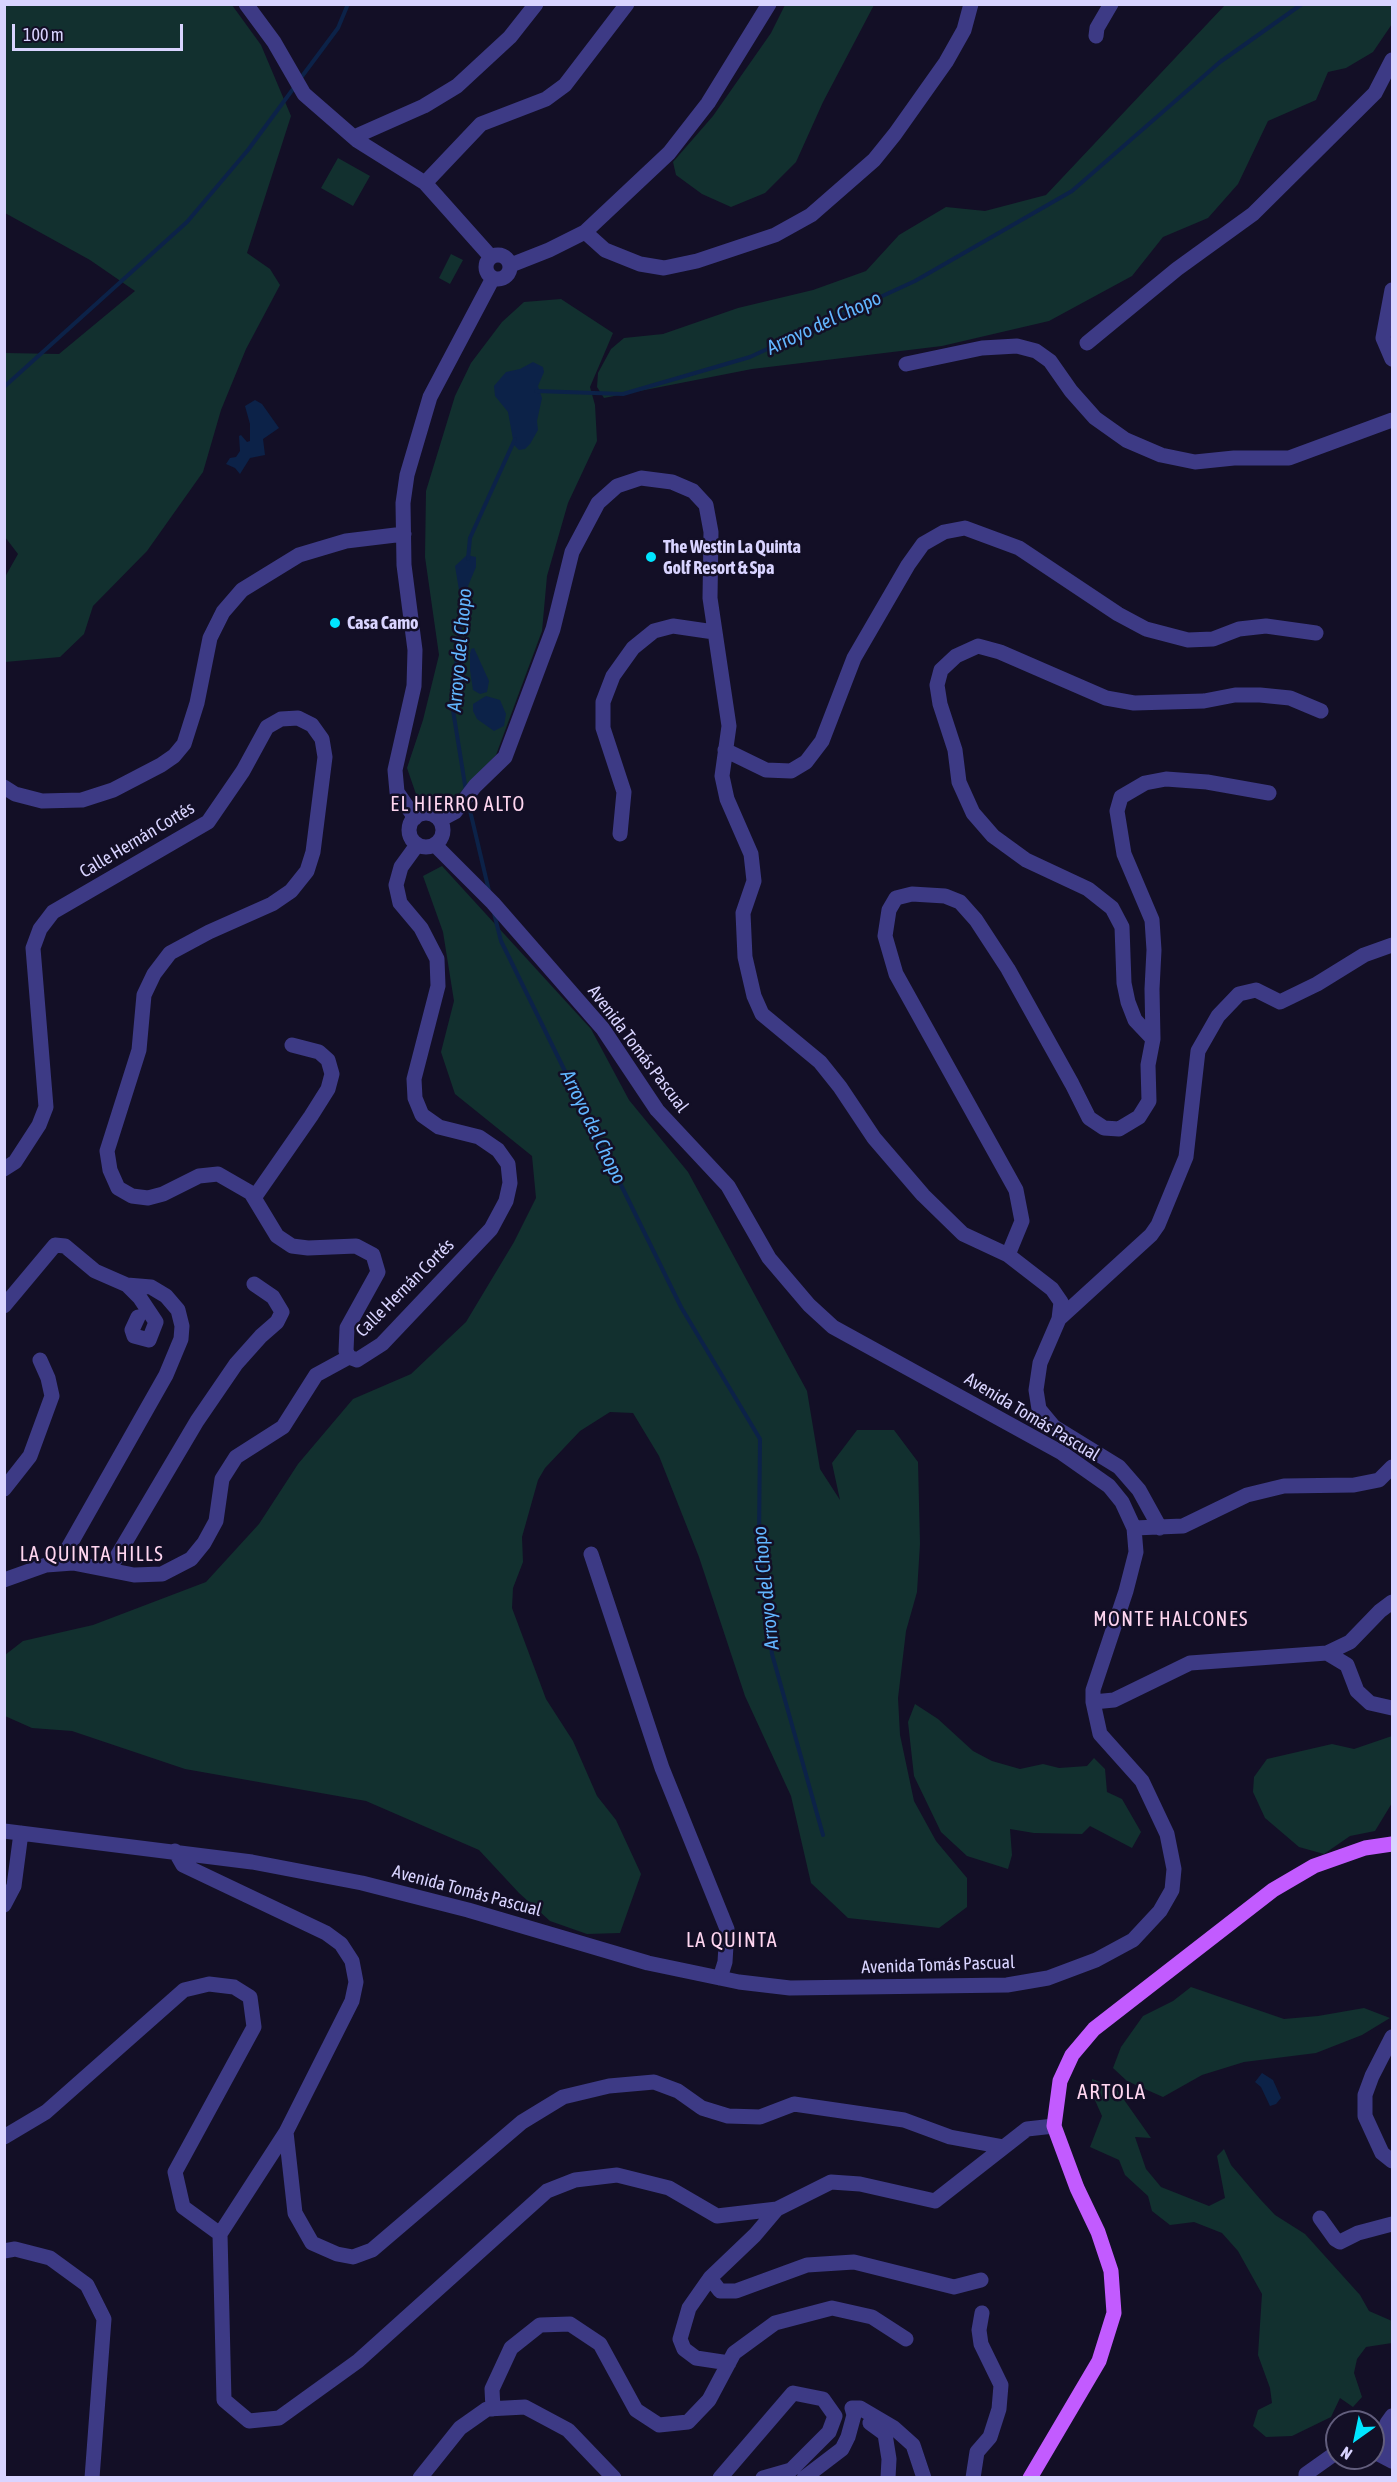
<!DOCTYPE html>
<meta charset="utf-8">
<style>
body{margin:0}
#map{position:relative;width:1397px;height:2482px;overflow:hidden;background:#130f26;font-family:"Asap Condensed",sans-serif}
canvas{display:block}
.frame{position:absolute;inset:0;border:6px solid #d9d4ff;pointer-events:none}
.north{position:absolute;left:1325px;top:2410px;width:60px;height:60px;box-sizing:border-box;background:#130f26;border:2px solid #625e7d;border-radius:50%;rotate:213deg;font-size:16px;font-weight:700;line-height:24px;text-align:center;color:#d9d4ff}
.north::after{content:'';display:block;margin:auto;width:21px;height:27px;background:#00e5ff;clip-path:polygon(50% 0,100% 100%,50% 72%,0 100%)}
.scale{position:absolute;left:12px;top:24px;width:171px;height:27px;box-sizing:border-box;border:3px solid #d9d4ff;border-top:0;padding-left:8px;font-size:18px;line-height:21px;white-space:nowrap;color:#d9d4ff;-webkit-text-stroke:4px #130f26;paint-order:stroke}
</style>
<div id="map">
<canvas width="1397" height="2482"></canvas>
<div class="frame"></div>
<div class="north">N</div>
<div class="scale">100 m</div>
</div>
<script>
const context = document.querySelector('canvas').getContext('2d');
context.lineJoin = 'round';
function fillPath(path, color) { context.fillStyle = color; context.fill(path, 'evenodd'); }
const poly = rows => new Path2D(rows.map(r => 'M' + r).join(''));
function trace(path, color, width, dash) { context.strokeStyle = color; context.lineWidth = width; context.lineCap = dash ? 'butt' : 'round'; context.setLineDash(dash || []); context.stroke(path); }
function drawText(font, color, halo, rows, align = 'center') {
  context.font = font + ' "Asap Condensed",sans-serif'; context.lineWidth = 5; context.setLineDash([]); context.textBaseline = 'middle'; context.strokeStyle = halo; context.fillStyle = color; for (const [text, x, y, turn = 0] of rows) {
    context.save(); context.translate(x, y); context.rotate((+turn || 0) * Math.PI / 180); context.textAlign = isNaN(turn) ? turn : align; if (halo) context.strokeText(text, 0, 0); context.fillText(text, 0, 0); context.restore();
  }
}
fillPath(poly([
 [5,4,232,5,261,45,291,116,247,253,270,269,280,285,246,349,221,410,203,472,147,551,93,606,84,634,60,657,5,662,5,577,18,554,5,537,5,353,59,354,135,291,90,260,5,213],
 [785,5,874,5,823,102,796,162,765,193,731,207,702,194,676,175,673,162,713,116,771,33],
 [1225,5,1392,5,1392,24,1373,52,1346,68,1328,72,1316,100,1268,121,1238,184,1208,218,1163,237,1132,276,1049,321,942,346,752,369,604,398,597,387,598,373,611,349,624,338,663,334,738,308,813,290,866,271,899,235,946,207,985,211,1046,195],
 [338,158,370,176,353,206,321,188],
 [451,254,463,260,450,284,439,278],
 [561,299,613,333,590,387,595,405,597,441,568,503,547,576,542,631,496,755,453,800,434,808,417,797,407,768,423,720,439,655,425,557,426,491,455,396,471,363,502,322,524,302],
 [442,866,591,1029,629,1100,688,1172,807,1391,820,1469,840,1500,832,1463,857,1430,894,1430,918,1462,920,1544,917,1592,906,1631,898,1698,900,1735,914,1801,936,1841,967,1878,967,1907,939,1928,848,1918,811,1883,791,1796,745,1696,699,1557,659,1456,633,1413,610,1412,580,1431,545,1468,538,1480,522,1537,523,1562,513,1588,512,1608,546,1699,573,1741,597,1796,616,1820,641,1874,620,1933,587,1934,550,1921,519,1893,479,1850,366,1801,185,1769,72,1731,32,1728,5,1716,5,1655,23,1641,93,1625,206,1582,259,1524,298,1464,353,1399,411,1374,466,1322,514,1242,536,1198,532,1156,455,1094,441,1052,454,1001,443,932,423,876],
 [915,1704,938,1719,973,1751,992,1761,1020,1769,1043,1764,1059,1768,1087,1766,1094,1758,1105,1769,1107,1792,1122,1799,1141,1832,1132,1848,1090,1826,1082,1834,1034,1833,1010,1829,1012,1855,1008,1869,967,1856,941,1832,914,1776,908,1722],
 [1392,1736,1392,1803,1375,1831,1350,1836,1324,1854,1299,1847,1265,1818,1253,1792,1254,1777,1267,1759,1332,1744,1354,1749],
 [1191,1987,1284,2019,1318,2016,1364,2008,1390,2018,1362,2035,1316,2053,1244,2062,1202,2075,1163,2097,1127,2081,1113,2068,1121,2047,1143,2016,1173,2001],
 [1092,2079,1115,2087,1151,2138,1135,2137,1146,2169,1161,2187,1209,2206,1225,2198,1217,2156,1224,2149,1231,2165,1260,2199,1275,2215,1305,2234,1360,2295,1369,2311,1392,2321,1392,2343,1366,2347,1357,2359,1354,2373,1362,2397,1353,2407,1340,2398,1331,2417,1292,2436,1266,2437,1253,2426,1258,2410,1272,2403,1270,2388,1258,2355,1262,2294,1238,2251,1222,2233,1194,2222,1170,2225,1152,2211,1148,2196,1125,2175,1119,2160,1090,2147,1102,2116,1094,2098]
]), '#12302f');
fillPath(poly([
 [533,362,543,367,544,372,538,386,542,398,537,421,538,430,530,444,525,449,519,450,514,445,508,412,495,396,494,386,506,372,520,369],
 [255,400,262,404,279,428,263,439,265,455,250,458,240,474,235,468,226,464,230,458,236,457,240,451,239,436,241,435,247,442,250,441,250,424,245,406],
 [467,555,476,557,476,567,468,586,470,611,463,621,459,616,460,596,455,566],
 [474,648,489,681,487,692,480,694,473,690,470,670,470,654,471,649],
 [486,696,500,700,506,714,504,726,494,731,477,719,473,711,473,704],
 [1262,2073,1273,2080,1281,2098,1276,2104,1270,2106,1261,2087,1255,2082]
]), '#0c2248');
trace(poly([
 [300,79,338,28,348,4],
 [4,387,187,222,248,150,296,85],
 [536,391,623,394,750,357,915,281,1072,191,1220,62,1302,4],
 [468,559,470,538,515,439],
 [461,618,452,704,466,791],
 [468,802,489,891],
 [494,913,501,941,681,1307,760,1439,759,1539,772,1654,823,1835]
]), '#0c2248', 4);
trace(poly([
 [246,4,274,42,304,94,358,141,425,183,491,257],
 [1096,36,1097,28,1111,4],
 [354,137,424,106,457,86,510,37,536,4],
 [425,183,481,124,546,99,565,85,627,4],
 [585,232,605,250,640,264,664,268,697,261,775,235,811,215,874,160,895,134,946,62,964,30,971,4],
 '486 267a12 12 0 1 1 24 0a12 12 0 1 1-24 0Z',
 [511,265,549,250,585,232,669,153,708,103,769,4],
 [1392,290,1383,338,1392,359],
 [1087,343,1177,269,1253,214,1375,93,1392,60],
 [906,364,982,348,1017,346,1036,351,1050,361,1071,391,1095,418,1126,440,1161,455,1195,462,1234,458,1289,458,1392,420],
 [725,750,766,770,791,771,806,762,822,741,854,658,908,565,923,544,944,532,965,528,1019,548,1118,614,1146,629,1188,640,1213,639,1239,629,1266,626,1316,633],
 [4,787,15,794,42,801,82,800,113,790,161,765,174,756,184,744,197,703,210,638,223,612,242,590,299,555,346,541,404,534],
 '409 830a17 17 0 1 1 34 0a17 17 0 1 1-34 0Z',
 [415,818,397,792,395,770,414,686,415,650,404,565,403,503,407,475,430,397,493,278],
 [440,820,455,812,475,786,505,757,553,629,572,552,598,503,617,486,641,478,672,482,693,491,706,505,711,532,710,598,729,726,722,776,727,799,751,854,754,881,743,913,745,957,754,996,762,1014,820,1062,840,1087,874,1138,923,1195,963,1234,1008,1255,1052,1289,1061,1302,1059,1319,1040,1363,1036,1390,1039,1409,1054,1427,1119,1467,1139,1490,1160,1528],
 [620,834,624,792,603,728,603,702,613,676,633,648,654,631,673,626,714,632],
 [1153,1039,1135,1020,1128,1002,1124,983,1122,927,1112,908,1088,889,1026,860,993,836,973,813,959,782,955,750,940,704,937,685,941,670,956,656,978,646,1000,652,1106,698,1134,703,1204,701,1235,695,1260,695,1290,698,1321,711],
 [4,1169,15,1162,39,1125,46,1107,33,948,40,929,53,912,208,822,243,771,267,727,281,719,298,718,312,725,322,739,325,757,313,852,307,871,291,891,272,904,209,932,170,953,154,974,144,995,139,1050,107,1151,110,1170,118,1188,132,1196,148,1198,163,1194,199,1176,218,1174,251,1193,277,1236,292,1246,308,1248,356,1246,373,1255,378,1272,347,1328,346,1351,349,1357,357,1360,382,1344,491,1229,506,1201,510,1183,508,1164,498,1150,479,1137,439,1127,422,1115,415,1098,414,1079,438,986,437,959,421,928,400,903,396,885,401,867,417,845],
 [254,1198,311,1116,328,1089,332,1074,328,1060,319,1052,292,1045],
 [1008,1255,1022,1221,1016,1190,896,974,885,936,889,910,896,898,912,894,945,896,960,902,976,920,1008,969,1072,1084,1089,1118,1104,1128,1119,1129,1139,1117,1149,1101,1148,1065,1153,1039,1152,989,1154,950,1152,920,1124,854,1117,811,1121,797,1145,783,1166,779,1207,782,1269,793],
 [4,1306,55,1245,65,1246,95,1271,127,1285,140,1298,156,1322,149,1340,134,1336,132,1330,138,1317],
 [1059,1319,1151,1235,1158,1225,1186,1157,1198,1051,1218,1016,1239,994,1256,990,1280,1002,1317,984,1364,955,1392,945],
 [4,1489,30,1456,52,1396,48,1378,40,1360],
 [1134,1528,1183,1526,1247,1495,1284,1486,1354,1485,1379,1480,1392,1467],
 [591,1554,662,1768,727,1929,725,1962,720,1978],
 [59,1564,166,1375,181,1339,182,1326,178,1310,166,1296,151,1287,127,1285],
 [110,1568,197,1421,236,1364,261,1336,277,1322,282,1312,273,1297,254,1284],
 [4,1580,46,1565,73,1563,134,1575,162,1574,191,1559,204,1543,216,1521,222,1479,236,1457,283,1427,316,1375,349,1357],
 [1327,1653,1347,1665,1357,1691,1370,1703,1392,1708],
 [1093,1702,1114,1700,1190,1663,1327,1653,1350,1642,1380,1611,1392,1602],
 [4,1831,252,1862,362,1883,468,1910,648,1963,739,1982,790,1988,1007,1985,1048,1978,1096,1960,1133,1940,1160,1911,1172,1890,1174,1869,1167,1834,1142,1781,1100,1734,1093,1702,1093,1690,1126,1591,1136,1552,1134,1528,1122,1502,1109,1486,1062,1453,833,1327,809,1305,769,1258,728,1186,657,1110,603,1029,493,903,435,845],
 [175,1851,183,1865,326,1933,341,1944,352,1961,356,1982,352,2001,286,2132,220,2234,224,2400,249,2421,279,2418,358,2361,547,2191,575,2180,617,2175,669,2188,717,2216,777,2209,831,2182,860,2184,935,2201,1027,2129,1054,2126],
 [4,1905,14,1886,21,1833],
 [1392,2037,1372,2076,1365,2095,1365,2116,1382,2153,1392,2161],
 [286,2132,295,2213,312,2243,337,2254,353,2257,372,2250,522,2122,563,2097,609,2086,654,2082,678,2091,702,2108,728,2116,760,2117,794,2104,904,2120,950,2137,1004,2147],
 [4,2137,46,2112,184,1990,209,1984,234,1987,250,1997,254,2027,175,2172,183,2207,220,2234],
 [777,2209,755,2235,710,2278,720,2291,736,2291,807,2265,854,2262,954,2287,981,2280],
 [1320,2218,1335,2239,1340,2242,1358,2233,1392,2224],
 [4,2251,15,2249,50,2258,87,2285,104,2319,92,2478],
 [710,2278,689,2308,680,2339,684,2349,696,2358,729,2363],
 [493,2409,492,2389,511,2348,540,2325,570,2324,600,2344,636,2410,659,2425,688,2422,709,2400,734,2353,775,2323,832,2308,872,2317,906,2339],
 [1392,2416,1387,2423,1385,2433,1392,2452],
 [870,2423,885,2434,889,2459,888,2478],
 [1373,2451,1392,2461],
 [420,2478,460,2428,487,2409,525,2407,568,2430,614,2478],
 [720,2478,793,2393,823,2399,835,2416,829,2432,791,2470,763,2478],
 [804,2478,842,2449,848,2437,854,2415,852,2408,860,2408,894,2428,913,2445,924,2478],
 [973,2478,977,2452,990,2437,999,2409,1001,2385,981,2344,979,2330,982,2313],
 [1306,2478,1306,2474,1337,2452]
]), '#3d3a85', 15);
trace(poly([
 [1030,2478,1099,2361,1114,2313,1111,2271,1098,2232,1077,2188,1054,2126,1060,2081,1072,2055,1094,2029,1273,1890,1314,1866,1365,1848,1392,1844]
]), '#c25bff', 15);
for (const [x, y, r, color] of [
 [651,557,6,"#00e5ff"],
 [335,623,6,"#00e5ff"]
]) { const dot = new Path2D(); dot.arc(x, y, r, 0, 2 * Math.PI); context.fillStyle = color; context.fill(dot); trace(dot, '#130f26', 2); }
drawText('bold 18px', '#d9d4ff', '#130f26', [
 ["The Westin La Quinta",663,547],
 ["Golf Resort & Spa",663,568],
 ["Casa Camo",347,623]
], 'left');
drawText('18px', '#d9d4ff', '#130f26', [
 ["Calle Hernán Cortés",137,840,-31],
 ["Avenida Tomás Pascual",638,1049,53],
 ["Calle Hernán Cortés",405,1288,-45],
 ["Avenida Tomás Pascual",1032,1417,31],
 ["Avenida Tomás Pascual",467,1891,15],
 ["Avenida Tomás Pascual",938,1965,-2]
]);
drawText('italic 20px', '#62b6ff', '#130f26', [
 ["Arroyo del Chopo",824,323,-25],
 ["Arroyo del Chopo",460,650,-85],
 ["Arroyo del Chopo",593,1127,64],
 ["Arroyo del Chopo",766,1588,-96]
]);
context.letterSpacing = '1.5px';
drawText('20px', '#ffd6f0', '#130f26', [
 ["EL HIERRO ALTO",458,805],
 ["LA QUINTA HILLS",92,1555],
 ["MONTE HALCONES",1171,1620],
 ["LA QUINTA",732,1941]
]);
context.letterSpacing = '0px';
context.letterSpacing = '1.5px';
drawText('21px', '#ffd6f0', '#130f26', [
 ["ARTOLA",1112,2092]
]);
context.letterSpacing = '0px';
</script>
